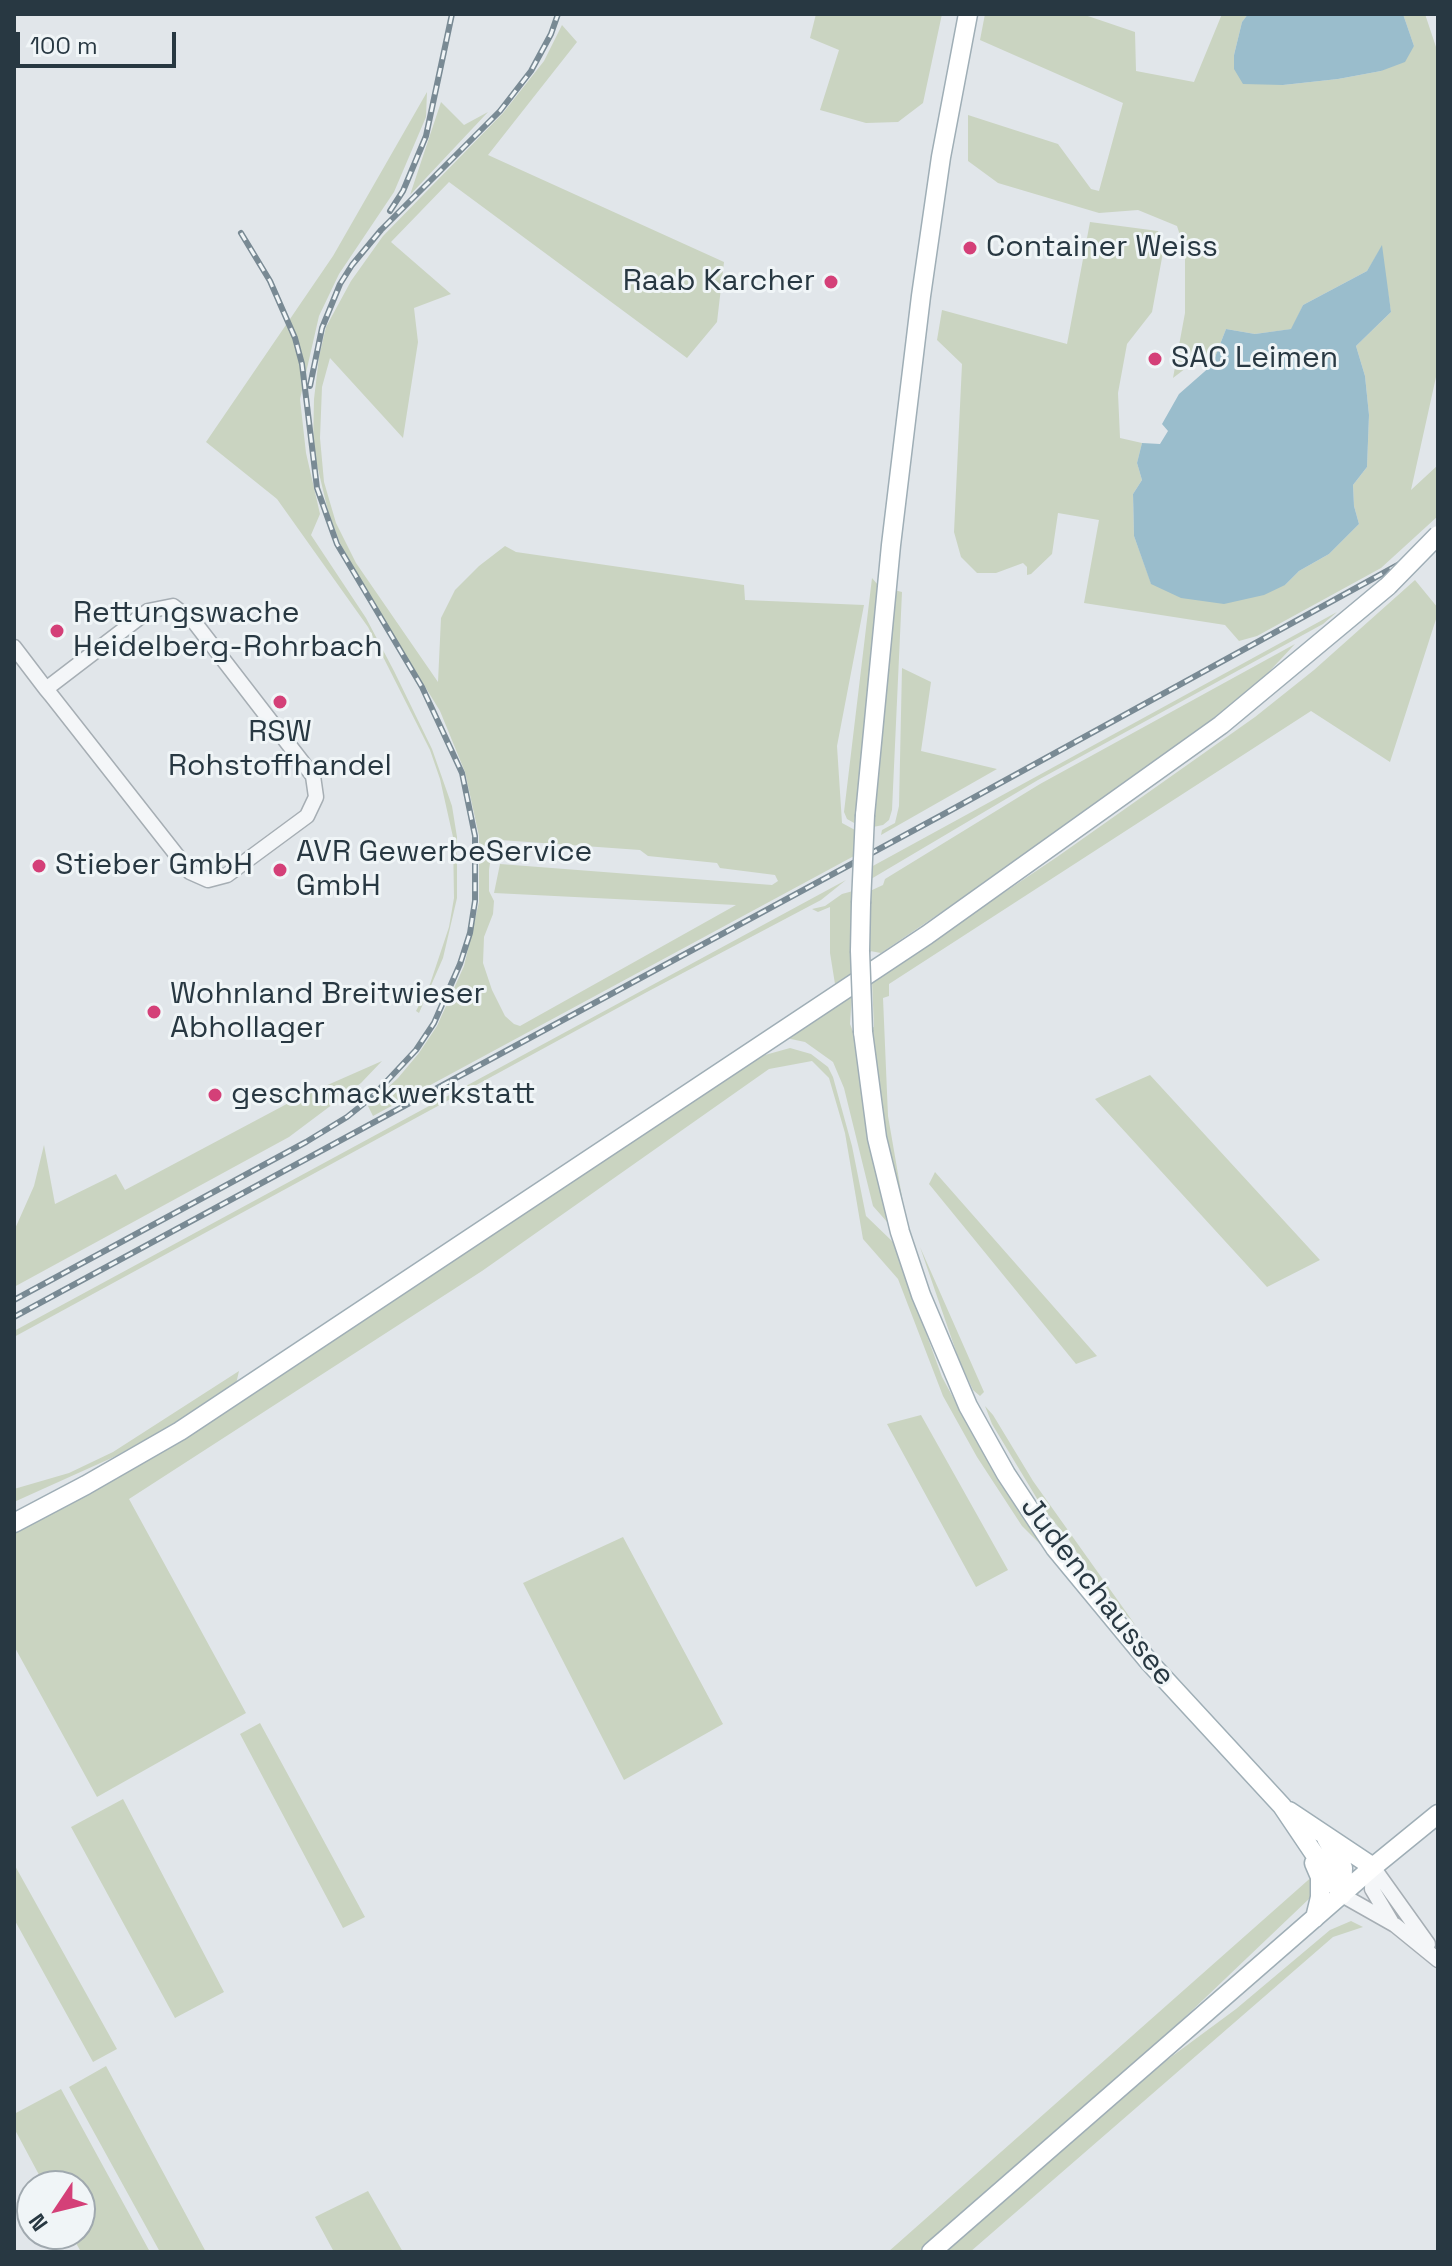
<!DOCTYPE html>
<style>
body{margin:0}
#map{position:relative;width:1452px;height:2266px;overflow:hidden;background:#e1e6ea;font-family:"Space Grotesk",sans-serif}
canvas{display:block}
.frame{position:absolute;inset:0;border:16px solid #283842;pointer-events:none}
.north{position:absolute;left:16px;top:2170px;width:80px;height:80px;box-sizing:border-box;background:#f0f5f7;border:2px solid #a0a9af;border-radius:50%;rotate:235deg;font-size:22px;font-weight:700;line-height:32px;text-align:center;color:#283842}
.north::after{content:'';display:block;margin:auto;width:28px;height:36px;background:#d44078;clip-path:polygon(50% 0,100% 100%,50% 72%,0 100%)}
.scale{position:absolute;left:16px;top:32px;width:160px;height:36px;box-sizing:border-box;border:4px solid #283842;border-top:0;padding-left:10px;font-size:24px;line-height:28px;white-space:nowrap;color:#283842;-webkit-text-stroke:6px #f0f5f7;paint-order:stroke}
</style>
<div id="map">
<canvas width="1452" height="2266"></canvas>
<div class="frame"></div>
<div class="north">N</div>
<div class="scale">100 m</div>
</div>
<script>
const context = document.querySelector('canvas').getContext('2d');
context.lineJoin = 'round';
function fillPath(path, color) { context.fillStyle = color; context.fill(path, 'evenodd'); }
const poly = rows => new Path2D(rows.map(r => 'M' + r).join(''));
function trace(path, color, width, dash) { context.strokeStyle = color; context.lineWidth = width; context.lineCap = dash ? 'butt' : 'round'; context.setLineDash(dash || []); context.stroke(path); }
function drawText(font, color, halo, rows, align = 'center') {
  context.font = font + ' "Space Grotesk",sans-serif'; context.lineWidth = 6; context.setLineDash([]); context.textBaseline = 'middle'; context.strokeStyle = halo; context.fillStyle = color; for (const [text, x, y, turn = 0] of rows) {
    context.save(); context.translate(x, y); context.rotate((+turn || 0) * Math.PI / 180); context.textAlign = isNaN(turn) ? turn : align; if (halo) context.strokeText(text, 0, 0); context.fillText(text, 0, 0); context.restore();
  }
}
fillPath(poly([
 [816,14,942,14,923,103,898,122,866,123,820,110,839,50,810,38],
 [985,14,1082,14,1135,32,1136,71,1194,82,1222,14,1248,14,1242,22,1234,55,1283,85,1338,79,1381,71,1414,46,1403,14,1425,14,1438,53,1438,368,1411,490,1438,465,1438,516,1381,568,1257,636,1239,641,1225,625,1084,603,1099,520,1058,513,1052,554,1031,574,1027,575,1027,567,1023,563,996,573,977,573,961,557,954,532,962,364,937,340,942,310,1067,344,1090,222,1158,231,1164,247,1152,312,1127,344,1118,393,1120,438,1142,443,1137,463,1142,480,1133,494,1134,536,1151,583,1285,585,1299,571,1329,554,1359,524,1354,506,1353,485,1367,467,1369,415,1365,376,1356,346,1391,312,1381,248,1367,271,1303,305,1292,329,1255,334,1226,329,1212,365,1199,358,1173,378,1185,313,1185,251,1177,226,1138,210,1099,213,998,183,968,161,968,115,1058,144,1091,189,1099,191,1123,103,980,40],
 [562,25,577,42,488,155,724,262,717,322,687,358,449,182,391,242,451,294,414,308,418,342,403,438,330,358,322,387,320,438,324,482,336,523,356,563,438,682,441,618,455,590,479,566,505,546,516,552,744,585,745,600,864,605,837,746,842,823,855,830,854,856,373,1116,368,1106,398,1078,419,1053,437,1026,464,966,479,902,479,836,465,772,440,711,367,592,340,543,328,511,313,448,314,399,319,357,326,327,351,281,383,236,503,113,544,61],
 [500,840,640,850,648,856,717,863,720,868,775,875,778,881,772,885,500,864,494,893,736,905,520,1026,514,1024,505,1016,492,990,483,963,484,937,493,914,494,901,489,891,489,870,493,842],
 [427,92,426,117,394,192,339,274,319,316,300,399,306,453,320,514,311,535,366,618,394,671,432,749,452,806,457,837,457,898,443,958,419,1013,416,1011,430,984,449,927,454,898,453,837,440,779,430,750,368,627,277,499,206,442,333,256],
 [441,102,464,125,488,112,410,195],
 [872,578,878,585,856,824,847,819,844,812],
 [1415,580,1438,608,1438,613,1390,762,1311,711,889,984,889,996,883,998,888,1116,907,1226,939,1321,976,1408,1023,1488,1056,1535,1056,1541,981,1425,942,1342,913,1261,890,1167,876,1086,871,1028,874,1027,872,981,1057,857,1255,717,1314,670],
 [894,590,902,592,892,810,889,820,883,825,873,827],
 [1337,612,1323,624,1038,780,871,879,871,867],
 [1295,644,1265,676,1140,778,881,953,870,951,870,891,883,885,885,879,1040,784],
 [902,668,931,682,921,751,997,769,881,835,882,830,895,823,899,806],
 [846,880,821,900,647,992,14,1337,14,1331],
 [853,891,851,974,835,984,830,953,830,907,818,912,812,909,825,906,842,894],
 [852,994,850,1024,855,1037,868,1140,888,1223,873,1206,844,1088,833,1062,805,1042,786,1038],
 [790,1048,811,1054,828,1067,833,1077,852,1146,866,1216,893,1242,942,1377,999,1482,1042,1546,1022,1526,977,1457,943,1396,898,1279,863,1239,845,1133,829,1078,812,1061,769,1069,482,1271,129,1499,246,1713,97,1797,14,1646,14,1533,118,1476,713,1084,765,1055],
 [382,1061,361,1083,289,1137,14,1287,14,1231,34,1186,44,1145,55,1204,116,1174,125,1190,298,1098],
 [1150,1075,1320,1260,1267,1287,1095,1099],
 [935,1172,1097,1356,1076,1364,929,1184],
 [920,1247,984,1392,980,1396,973,1390,959,1360],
 [239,1371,236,1384,176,1423,116,1456,14,1502,14,1489,69,1473,113,1452],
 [985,1406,993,1415,1033,1481,1136,1626,1089,1572,1069,1540,1042,1507,992,1424],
 [921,1415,1008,1570,976,1587,887,1424],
 [623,1537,723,1724,624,1780,523,1583],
 [260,1723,365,1917,343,1928,240,1734],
 [123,1799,224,1992,175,2018,71,1827],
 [14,1864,117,2049,93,2062,14,1919],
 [1315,1874,1312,1896,1161,2040,918,2252,888,2252],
 [1351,1921,1363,1927,1333,1937,970,2252,946,2252,1167,2060,1236,2009,1330,1930],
 [106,2066,206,2252,160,2252,69,2087],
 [61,2089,150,2252,81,2252,71,2234,80,2234,80,2186,45,2186,14,2128,14,2114],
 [368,2191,403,2252,334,2252,315,2217]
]), '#cad4c1');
fillPath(poly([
 [1248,14,1403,14,1414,46,1405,62,1381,71,1338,79,1283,85,1243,84,1234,69,1234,55,1242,22],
 [1382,245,1391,312,1356,346,1365,376,1369,415,1367,467,1353,485,1354,506,1359,524,1329,554,1299,571,1285,585,1264,595,1224,604,1181,598,1151,584,1134,536,1133,494,1142,480,1137,463,1142,443,1160,444,1168,431,1162,424,1179,394,1212,365,1226,329,1255,334,1291,329,1303,305,1367,271]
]), '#9abdcc');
const minor = poly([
 [14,647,46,689,51,695,190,872,208,880,227,875,307,816,316,797,313,776,195,623,173,606,148,611,46,689],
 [1373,1867,1428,1944],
 [1373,1867,1372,1889,1391,1921],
 [1342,1895,1395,1925,1438,1960]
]);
const major = poly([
 [865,815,891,545,921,296,941,157,968,14],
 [860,951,861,903],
 [863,1032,877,1138,900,1232,921,1295,968,1406,1006,1474,1055,1548,1150,1663,1282,1806,1342,1895],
 [14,1523,86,1485,180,1431,927,935,1221,725,1388,586],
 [1289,1811,1373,1867],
 [1326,1838,1343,1868,1342,1895],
 [1314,1863,1320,1877,1320,1897,1315,1918],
 [931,2252,1373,1867,1438,1814]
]);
trace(minor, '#a6aeb4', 17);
trace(major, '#9faeb6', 21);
trace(minor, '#f4f6f8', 14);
trace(major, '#fff', 18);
const rail = poly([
 [390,211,403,191,426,136,452,14],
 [310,386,322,328,340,284,352,265,381,230,500,111,531,71,551,34,558,14],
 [14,1300,306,1142,347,1117,372,1097,416,1050,434,1023,460,964,470,933,475,901,475,836,462,773,422,687,337,544,317,488,302,364,295,338,270,281,241,233],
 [14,1317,942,815,1438,543]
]);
trace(rail, '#798a94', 6);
trace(rail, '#f0f5f7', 3, [9]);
const majorBridge = poly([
 [1388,586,1438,535],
 [861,903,865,815],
 [860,951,863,1032]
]);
trace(majorBridge, '#9faeb6', 21, []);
trace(majorBridge, '#fff', 18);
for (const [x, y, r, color] of [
 [970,248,8,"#d44078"],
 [831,282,8,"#d44078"],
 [1155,359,8,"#d44078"],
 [57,631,8,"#d44078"],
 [280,702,8,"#d44078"],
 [39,866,8,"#d44078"],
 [280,870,8,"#d44078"],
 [154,1012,8,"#d44078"],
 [215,1095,8,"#d44078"]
]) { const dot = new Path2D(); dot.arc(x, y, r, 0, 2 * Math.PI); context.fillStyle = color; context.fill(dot); trace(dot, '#f0f5f7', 3); }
drawText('30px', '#283842', '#f0f5f7', [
 ["Container Weiss",986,248],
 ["Raab Karcher",815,282,"right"],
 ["SAC Leimen",1171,359],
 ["Rettungswache",73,614],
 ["Heidelberg-Rohrbach",73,648],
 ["RSW",280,733,"center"],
 ["Rohstoffhandel",280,767,"center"],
 ["AVR GewerbeService",296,853],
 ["GmbH",296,887],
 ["Stieber GmbH",55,866],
 ["Wohnland Breitwieser",170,995],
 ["Abhollager",170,1029],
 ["geschmackwerkstatt",231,1095]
], 'left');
drawText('30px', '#283842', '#f0f5f7', [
 ["Judenchaussee",1097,1592,52]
]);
</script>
